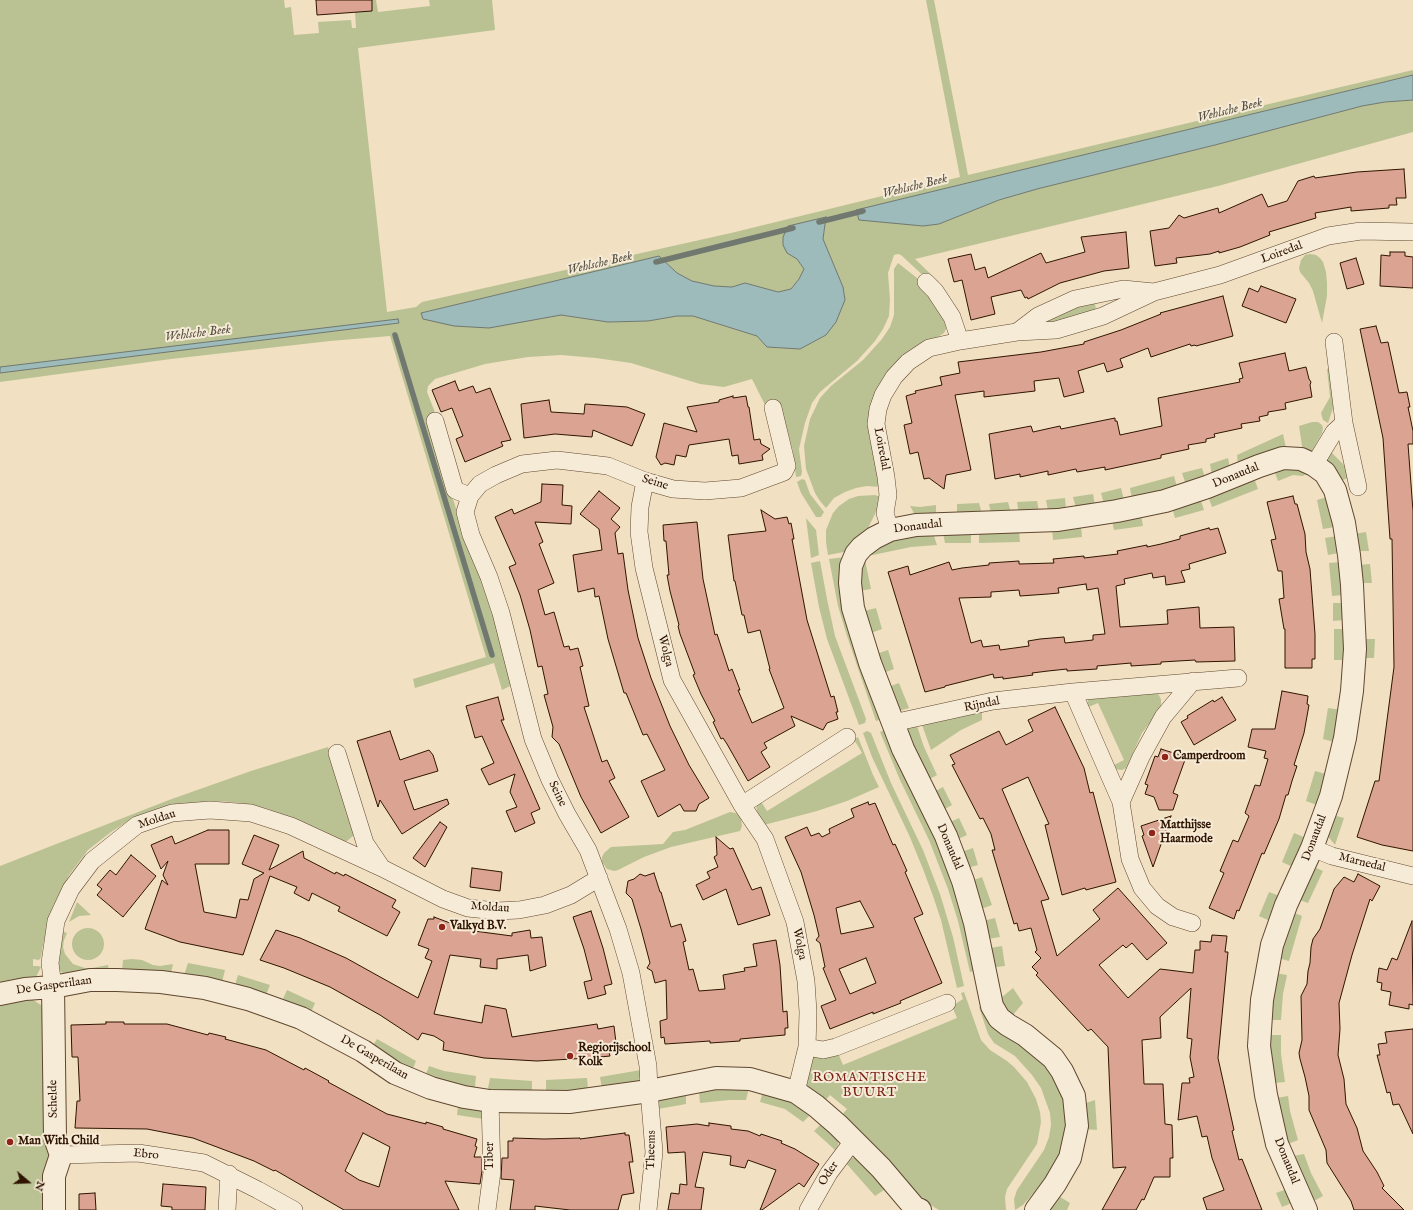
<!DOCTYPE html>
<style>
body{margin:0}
#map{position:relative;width:1413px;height:1210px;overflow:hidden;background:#f1e0c1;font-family:"IM FELL English",serif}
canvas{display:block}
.north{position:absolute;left:8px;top:1162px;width:40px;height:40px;-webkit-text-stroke:3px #f6ebd7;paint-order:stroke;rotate:109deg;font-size:11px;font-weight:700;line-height:16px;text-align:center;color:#2f1400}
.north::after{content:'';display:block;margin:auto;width:14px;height:18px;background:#2f1400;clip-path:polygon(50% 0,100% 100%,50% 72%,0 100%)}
</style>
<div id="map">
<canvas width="1413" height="1210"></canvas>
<div class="north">N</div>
</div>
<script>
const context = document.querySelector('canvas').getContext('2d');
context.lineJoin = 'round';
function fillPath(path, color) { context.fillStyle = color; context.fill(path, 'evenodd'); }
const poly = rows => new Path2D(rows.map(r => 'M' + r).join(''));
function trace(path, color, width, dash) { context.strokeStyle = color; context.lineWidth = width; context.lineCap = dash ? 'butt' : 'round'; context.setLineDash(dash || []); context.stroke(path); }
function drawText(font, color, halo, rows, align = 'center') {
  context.font = font + ' "IM FELL English",serif'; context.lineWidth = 4; context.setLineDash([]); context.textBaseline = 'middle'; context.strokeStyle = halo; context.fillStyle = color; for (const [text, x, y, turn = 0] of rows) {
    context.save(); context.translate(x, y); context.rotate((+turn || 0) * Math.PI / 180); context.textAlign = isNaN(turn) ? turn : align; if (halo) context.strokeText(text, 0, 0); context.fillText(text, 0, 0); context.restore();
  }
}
fillPath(poly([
 [0,0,284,0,285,8,291,7,294,35,319,33,318,22,351,20,352,28,356,28,355,12,350,13,349,0,376,0,378,12,430,6,429,0,492,0,495,30,358,48,387,312,416,307,422,302,731,233,960,177,926,0,934,0,968,175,1413,70,1413,75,856,210,900,223,923,226,939,224,999,200,1037,189,1215,145,1362,106,1385,102,1413,100,1413,132,1218,186,915,259,939,282,936,283,929,281,901,255,898,254,894,255,888,273,890,300,889,316,883,329,875,341,857,361,820,392,812,403,805,423,799,449,802,472,801,476,796,477,793,451,779,402,765,405,752,379,724,387,700,384,631,363,596,358,561,355,528,357,485,364,435,379,428,386,427,392,438,420,444,470,458,515,494,611,512,685,502,690,494,663,415,688,413,679,486,657,390,336,330,341,171,359,0,382],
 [826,217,823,239,843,287,826,335,800,349,768,347,757,336,693,316,677,316,648,321,608,322,561,315,421,313,659,256,677,273,692,281,714,286,732,287,745,283,778,292,791,289,799,279,804,269,797,259,787,253],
 [1310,254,1316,255,1320,258,1323,262,1326,272,1327,283,1327,296,1322,323,1313,291,1309,283,1300,272,1299,268,1301,260,1305,255],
 [898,263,917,278,932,298,946,323,946,329,944,333,938,337,920,344,906,353,893,365,879,385,872,402,870,418,869,435,881,487,867,486,856,488,845,492,834,498,826,508,820,501,815,493,806,469,804,446,810,419,820,398,831,386,863,360,882,339,890,327,894,315,894,269],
 [1095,303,1096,311,1056,323,1036,324,1069,308],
 [1329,368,1334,405,1328,423,1323,420,1321,413,1330,397,1327,369],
 [1312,422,1318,422,1322,425,1323,428,1322,433,1312,451,1303,452,1299,426],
 [1283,434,1286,448,1238,465,1237,455],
 [1331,452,1346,467,1351,477,1340,481,1326,462],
 [1228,458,1230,469,1212,476,1210,464],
 [1202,468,1205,478,1186,485,1182,473],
 [1275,468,1308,469,1306,474,1303,476,1293,475,1278,481,1274,470],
 [1174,476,1177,487,1132,499,1130,488],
 [1254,478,1258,489,1212,507,1208,496],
 [802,479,805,480,810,494,824,512,821,517,816,517,801,493,797,482],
 [1121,488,1124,500,1104,504,1101,493],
 [1093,494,1095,505,1076,508,1073,497],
 [875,495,881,497,876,512,867,530,849,551,828,555,826,542,826,530,833,513,839,506,849,499,858,496],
 [1327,497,1335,527,1323,529,1317,500],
 [1065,498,1066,509,1048,511,1046,500],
 [1200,498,1204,510,1175,518,1172,507],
 [1037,501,1039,512,1019,514,1017,502],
 [1008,502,1011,513,991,514,989,504],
 [979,503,982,514,957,515,957,504],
 [936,505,936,516,915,515,910,506,920,507],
 [1141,515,1143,526,1114,530,1112,521],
 [806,518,816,530,819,555,811,558],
 [1081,526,1082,537,1053,540,1052,528],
 [971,531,971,543,945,543,943,533],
 [1019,531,1020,542,979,543,979,532],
 [1366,532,1369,551,1357,551,1354,534],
 [933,533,937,545,911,547,868,556,882,541],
 [1337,536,1339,553,1328,555,1325,538],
 [846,557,882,719,876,721,847,636,838,606,829,559],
 [865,560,871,589,859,591,856,578],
 [820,561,827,599,835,636,866,719,865,723,859,725,827,639,819,607,811,563],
 [1340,562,1343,595,1332,596,1329,563],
 [1370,564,1372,583,1360,583,1358,565],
 [1333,603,1344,603,1345,620,1333,621],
 [876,608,882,629,871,633,864,611],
 [1334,629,1345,629,1345,660,1334,660],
 [1363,639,1375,639,1374,658,1363,658],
 [888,650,894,669,883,673,876,654],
 [899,683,909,708,902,710,897,710,888,687],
 [1157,692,1161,699,1161,708,1142,733,1126,768,1122,770,1114,769,1112,766,1124,760,1098,703,1086,708,1088,700,1092,696],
 [1328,708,1341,710,1334,742,1323,739],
 [982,711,982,720,961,730,931,750,921,722],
 [916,723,924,747,937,775,928,780,906,728],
 [887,729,949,865,980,970,970,972,958,921,948,889,929,840,900,780,880,732],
 [867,731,871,733,891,783,923,850,940,894,953,937,964,986,957,988,941,920,933,896,923,869,909,835,872,757,863,733],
 [858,737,873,775,879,787,847,801,817,811,764,825,757,811,756,802,760,800,767,811,862,753,855,741,856,738],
 [328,747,354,831,353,836,347,841,339,843,284,816,268,809,252,805,232,802,212,801,170,805,131,819,111,832,88,850,69,875,53,906,43,945,41,957,39,960,33,959,33,966,38,966,41,967,36,977,29,981,0,987,0,866,169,800,251,771],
 [1315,771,1326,774,1317,805,1306,801],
 [943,787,952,805,943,810,934,792],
 [730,812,736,813,741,818,742,826,740,831,671,847,644,857,618,870,614,871,607,869,602,862,602,857,604,853,611,847,663,844,673,832,685,830],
 [1333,815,1344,818,1335,845,1327,835],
 [959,818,967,835,956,840,948,823],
 [1294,833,1306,838,1293,867,1282,862],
 [973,848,978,865,967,868,961,852],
 [1314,867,1323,871,1308,903,1297,899],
 [982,877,992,905,981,909,971,881],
 [1269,892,1280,896,1270,921,1259,916],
 [77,902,91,915,79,916,69,922],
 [1292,912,1302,916,1289,961,1278,958],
 [995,918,1000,937,988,939,983,921],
 '72 944a16 16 0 1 1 32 0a16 16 0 1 1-32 0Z',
 [61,931,67,933,64,940,63,947,65,954,73,964,85,968,92,968,108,965,109,971,66,975,60,971,56,962],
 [1002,946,1005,966,988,968,990,948],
 [132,959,142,960,153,965,160,966,173,964,171,973,122,971,123,960],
 [188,963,225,970,222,982,184,975],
 [1275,973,1287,975,1283,994,1281,1020,1270,1020],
 [238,975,270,985,266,995,235,985],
 [1013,988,1023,1003,1012,1016,1009,1016,1000,1002,1002,997],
 [287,990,315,1003,311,1012,282,1001],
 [964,992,981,1040,990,1050,1007,1061,1014,1067,1027,1082,1036,1099,1040,1112,1041,1122,1037,1144,1007,1189,1005,1197,1006,1210,939,1210,915,1196,841,1116,847,1109,830,1095,824,1102,808,1088,807,1085,809,1064,813,1057,838,1053,843,1065,957,1018,952,1006,963,999,961,993],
 [30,998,41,1005,44,1016,51,1150,47,1210,0,1210,0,1003],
 [986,1005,1024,1046,1048,1067,1056,1081,1065,1103,1067,1126,1063,1148,1054,1167,1039,1187,1023,1205,1015,1210,1014,1199,1017,1190,1044,1150,1049,1137,1051,1125,1050,1113,1041,1088,1032,1075,1015,1056,994,1043,988,1034,979,1007],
 [1270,1035,1281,1035,1281,1054,1285,1082,1274,1083,1269,1058],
 [377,1039,416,1061,412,1071,372,1047],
 [429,1066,444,1071,476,1076,475,1087,473,1089,425,1077],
 [641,1070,639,1079,637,1083,602,1089,600,1077],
 [490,1078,532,1081,532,1092,490,1091,488,1088],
 [587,1078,588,1089,587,1091,546,1092,546,1080],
 [749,1088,746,1100,729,1100,700,1103,699,1092,701,1089],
 [763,1091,780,1093,810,1115,803,1122,785,1109,760,1102],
 [686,1092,686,1104,658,1109,658,1104,660,1098],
 [1288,1096,1290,1111,1298,1140,1288,1144,1276,1098],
 [1095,1100,1097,1130,1085,1129,1083,1104],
 [458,1105,482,1110,484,1119,457,1115],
 [821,1124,838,1140,838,1145,835,1150,814,1131],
 [1304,1154,1311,1173,1323,1196,1312,1202,1293,1156],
 [851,1158,856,1158,885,1187,884,1190,875,1196,845,1162],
 [1287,1189,1294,1202,1282,1207,1276,1193],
 [1057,1195,1070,1203,1067,1210,1047,1210]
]), '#bac293');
const water = poly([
 [1413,75,1413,100,1385,102,1362,106,1215,145,1037,189,999,200,939,224,923,226,859,220,856,210,1413,75],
 [826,217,823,239,843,287,845,300,836,322,826,335,800,349,767,347,757,336,693,316,677,316,648,321,608,322,561,315,489,328,454,326,423,319,421,313,659,256,677,273,692,281,714,286,732,287,745,283,778,292,791,289,799,279,804,269,797,259,787,253,783,245,783,237,788,226,826,217],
 [398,319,399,323,0,373,0,367,398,319]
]);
fillPath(water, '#9cbbba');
trace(water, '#707870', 1);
trace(poly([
 [819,222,863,211],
 [656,262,793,228],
 [395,335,492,655]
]), '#707870', 5.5);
const building = poly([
 [316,0,372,0,372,11,317,15,316,0],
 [1404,169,1406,198,1396,198,1397,205,1389,205,1389,208,1351,211,1351,207,1315,213,1316,218,1269,232,1270,235,1240,247,1219,253,1219,251,1210,254,1176,258,1177,263,1155,266,1150,231,1169,228,1179,215,1184,218,1218,208,1219,213,1262,194,1268,207,1287,201,1298,181,1314,176,1315,178,1357,172,1404,169],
 [1126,232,1129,268,1104,271,1060,283,1028,299,1027,297,1025,298,1021,290,991,297,995,314,971,320,962,280,954,282,948,259,971,254,975,270,985,267,988,278,1041,253,1046,263,1085,252,1081,237,1126,232],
 [1390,252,1405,252,1405,256,1413,257,1413,288,1380,286,1381,255,1390,256,1390,252],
 [1356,258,1364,284,1347,289,1340,263,1356,258],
 [1261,286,1296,299,1286,323,1242,306,1249,288,1258,292,1261,286],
 [1223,296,1233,336,1196,346,1195,345,1191,346,1190,344,1151,357,1148,348,1120,359,1123,367,1107,372,1104,363,1078,371,1084,392,1064,397,1059,378,1034,381,1035,391,984,397,984,391,955,395,971,470,946,475,944,489,929,478,924,479,918,452,910,454,904,425,912,423,906,396,916,393,915,391,942,385,940,377,960,373,958,362,1041,352,1084,344,1084,342,1121,330,1161,314,1160,313,1223,296],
 [1376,326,1381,343,1388,342,1399,393,1407,392,1410,407,1408,407,1413,431,1413,444,1408,444,1413,511,1413,851,1382,845,1357,837,1375,781,1379,781,1394,667,1392,539,1390,539,1383,438,1360,329,1376,326],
 [1285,353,1289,371,1306,367,1309,379,1311,382,1310,385,1312,397,1285,403,1286,409,1268,412,1268,415,1259,417,1260,421,1241,424,1242,428,1214,434,1215,437,1206,439,1206,442,1188,445,1189,449,1161,455,1161,458,1105,470,1105,467,1077,472,1076,469,1048,475,1048,471,1020,477,1020,474,995,479,989,434,1031,426,1033,432,1060,426,1061,429,1115,418,1115,421,1117,421,1120,435,1162,426,1158,398,1240,382,1239,379,1243,378,1239,363,1285,353],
 [455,381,459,391,473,386,476,393,490,388,511,440,501,442,503,446,465,462,456,439,463,436,452,408,441,412,432,390,455,381],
 [733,396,733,398,746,396,748,407,749,407,754,440,760,439,761,444,770,449,762,455,763,460,739,464,738,455,732,456,729,439,689,445,686,457,676,455,674,465,665,463,661,465,656,457,664,423,697,432,687,407,719,402,719,400,733,396],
 [549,400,551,412,584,414,585,404,627,407,645,414,632,446,593,430,592,437,555,434,524,438,521,404,549,400],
 [542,484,563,485,562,505,572,506,571,524,535,522,543,542,539,544,554,583,538,590,545,615,554,612,564,647,569,646,570,650,578,648,583,666,580,667,589,706,584,707,602,762,607,760,615,778,609,781,629,817,601,833,581,797,559,744,552,737,553,727,544,695,548,694,542,666,538,667,530,630,520,595,509,567,516,564,495,517,512,509,514,514,541,502,542,484],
 [599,491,620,508,611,519,620,527,615,533,618,554,623,553,628,590,638,638,651,678,670,726,689,765,709,798,699,804,696,811,684,811,680,804,658,817,641,781,665,770,647,734,643,735,626,693,624,693,608,639,599,596,595,597,594,588,578,592,573,555,602,550,599,529,580,514,599,491],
 [1293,496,1295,504,1297,504,1305,534,1306,552,1310,569,1315,634,1315,659,1312,659,1312,668,1285,668,1285,629,1284,629,1279,599,1284,598,1282,571,1278,571,1271,540,1276,539,1267,502,1293,496],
 [761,510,775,519,787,517,789,524,791,523,794,539,792,539,807,620,831,697,834,696,838,712,836,712,838,719,827,723,823,730,791,716,795,726,764,743,767,748,761,752,770,767,748,781,727,744,723,738,721,739,713,722,715,721,701,694,693,675,695,674,680,634,678,626,679,625,670,591,667,575,669,575,666,541,664,541,663,525,697,522,703,579,715,635,717,634,729,671,732,669,740,690,738,690,752,723,784,708,769,669,770,669,760,630,748,633,744,615,742,615,735,581,734,581,728,535,766,531,761,510],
 [1209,528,1210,530,1218,528,1226,553,1189,564,1190,569,1181,571,1185,582,1166,585,1165,576,1153,578,1152,573,1124,579,1125,584,1116,586,1120,627,1168,624,1167,610,1199,607,1200,628,1234,627,1235,661,1196,662,1195,660,1161,662,1161,664,1131,666,1131,663,1097,666,1097,669,1067,671,1067,669,1048,671,1032,673,1033,675,1003,679,1003,677,994,678,993,674,945,686,945,687,925,692,888,572,908,566,910,575,949,562,952,570,962,568,989,565,989,563,1019,561,1019,564,1054,563,1053,559,1084,556,1084,558,1118,554,1117,551,1147,545,1147,547,1161,544,1180,539,1180,536,1209,528],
 [1086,584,1087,590,1098,588,1105,634,1093,635,1093,640,1065,643,1064,637,1040,639,1028,641,1029,646,1000,650,999,645,983,647,981,640,971,643,959,598,991,597,991,592,1019,590,1020,596,1048,594,1059,593,1058,588,1086,584],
 [1282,691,1308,696,1307,704,1309,705,1304,733,1294,765,1297,766,1292,781,1288,795,1286,795,1279,819,1264,854,1262,853,1239,911,1237,910,1234,919,1209,908,1224,873,1220,871,1233,840,1238,842,1249,816,1245,813,1255,785,1260,786,1268,759,1264,758,1266,751,1248,747,1252,729,1275,729,1282,691],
 [498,697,504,720,501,720,540,809,531,813,535,823,515,832,506,811,517,807,510,792,515,774,489,785,481,769,494,763,482,736,475,738,466,706,498,697],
 [1222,697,1236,720,1194,745,1181,722,1188,718,1187,716,1213,700,1214,702,1222,697],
 [1055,707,1084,768,1090,793,1093,792,1116,882,1086,890,1085,888,1062,895,1045,825,1049,824,1028,777,1002,789,1049,899,1041,901,1057,956,1100,919,1093,910,1118,888,1167,943,1147,960,1132,943,1126,948,1123,945,1099,965,1128,998,1160,969,1193,973,1195,950,1200,950,1200,941,1211,942,1212,935,1227,936,1225,952,1228,952,1218,1058,1234,1130,1232,1131,1239,1160,1242,1159,1262,1210,1207,1210,1203,1198,1224,1190,1212,1158,1207,1136,1202,1137,1197,1116,1178,1120,1182,1083,1190,1083,1189,1078,1194,1077,1190,1057,1192,1039,1187,1038,1191,988,1160,1017,1161,1038,1142,1040,1144,1084,1163,1084,1165,1124,1172,1125,1173,1158,1170,1158,1170,1177,1154,1177,1144,1200,1142,1199,1136,1210,1102,1210,1126,1167,1113,1168,1108,1047,1091,1029,1088,1031,1036,975,1038,973,1032,967,1041,958,1035,952,1037,950,1031,928,1019,931,1017,923,1014,924,992,850,995,850,991,834,983,818,980,819,952,765,955,764,950,755,999,731,1006,745,1033,731,1028,720,1055,707],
 [390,731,400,760,429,750,433,755,438,771,404,781,414,810,447,799,449,804,402,834,380,800,378,807,357,741,390,731],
 [1161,749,1186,757,1173,793,1178,795,1173,810,1159,810,1154,797,1145,794,1148,785,1145,784,1155,756,1158,757,1161,749],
 [868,802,869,805,875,803,893,845,895,844,907,871,905,872,923,914,914,918,942,983,900,1001,901,1003,873,1014,873,1012,830,1029,821,1006,836,1000,823,968,825,967,820,943,816,940,819,936,814,915,801,872,785,837,807,827,811,836,819,833,822,837,830,833,829,829,854,817,851,809,868,802],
 [860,901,874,927,841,934,836,908,860,901],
 [866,958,876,983,850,994,839,969,866,958],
 [1171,816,1153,867,1142,836,1144,835,1141,826,1171,816],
 [440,822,447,827,425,867,413,858,440,822],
 [208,830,229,830,229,864,195,864,204,912,236,918,240,899,248,900,254,879,264,873,242,864,254,835,279,845,269,870,303,851,304,858,335,874,336,872,344,876,345,874,396,900,392,907,400,912,387,936,338,911,340,907,312,893,309,901,294,893,297,887,270,876,243,955,180,942,145,929,162,880,168,885,163,875,168,861,161,869,151,845,172,836,175,844,208,830],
 [716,837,730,849,733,848,752,890,761,887,770,915,738,925,726,889,703,900,696,885,710,878,707,872,718,867,714,857,717,855,716,837],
 [131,855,156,876,123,917,97,895,102,889,97,885,110,870,116,875,131,855],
 [472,868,502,872,500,891,470,887,472,868],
 [654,873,660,892,661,892,671,927,681,924,686,941,683,942,689,970,693,969,699,991,725,989,723,975,745,971,744,968,757,966,753,944,776,940,780,965,783,1012,787,1011,788,1028,785,1028,785,1035,740,1039,740,1041,710,1043,710,1041,665,1044,664,1037,661,1038,660,1021,667,1019,666,980,655,983,652,971,647,968,650,963,641,929,632,899,626,893,628,881,634,879,640,874,645,876,654,873],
 [1358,874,1380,886,1372,901,1370,899,1352,955,1339,1003,1340,1029,1338,1055,1344,1079,1346,1104,1357,1128,1363,1151,1377,1172,1384,1186,1382,1188,1404,1210,1354,1210,1351,1201,1327,1163,1326,1150,1309,1110,1309,1096,1305,1077,1300,1059,1299,1053,1302,1040,1301,996,1307,984,1308,971,1310,963,1311,947,1313,939,1320,929,1334,889,1344,877,1354,882,1358,874],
 [591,911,603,948,612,984,604,986,606,994,588,999,584,982,592,980,584,949,573,917,591,911],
 [434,917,458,926,474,928,474,931,512,936,512,933,530,930,531,938,542,937,546,966,530,971,528,955,497,959,497,969,480,967,481,959,450,955,434,1014,482,1023,485,1005,506,1009,512,1037,597,1024,598,1029,614,1026,617,1051,609,1052,610,1056,590,1058,537,1061,484,1058,443,1050,444,1042,434,1036,422,1033,418,1040,380,1015,330,987,284,968,260,960,276,930,300,938,346,958,418,998,432,961,425,958,429,949,418,945,428,919,434,919,434,917],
 [1412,921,1413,1005,1409,1004,1409,1009,1389,1005,1391,992,1381,990,1382,983,1377,982,1379,968,1387,970,1392,958,1397,960,1412,921],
 [106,1022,124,1022,124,1024,167,1024,208,1035,209,1033,226,1037,225,1039,266,1050,304,1070,305,1068,329,1081,328,1082,387,1114,426,1124,426,1122,443,1127,443,1129,477,1139,475,1146,477,1147,474,1157,482,1157,482,1171,480,1184,445,1181,459,1210,344,1210,275,1170,274,1171,254,1161,193,1138,147,1129,75,1128,77,1101,80,1101,78,1057,72,1057,71,1025,106,1024,106,1022],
 [363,1133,390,1147,379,1187,359,1180,345,1171,363,1133],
 [1413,1029,1413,1134,1399,1104,1393,1105,1390,1092,1387,1093,1377,1055,1380,1055,1378,1044,1387,1043,1385,1032,1413,1029],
 [709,1123,731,1126,731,1129,748,1131,760,1136,761,1134,782,1141,781,1143,795,1149,819,1164,804,1187,799,1183,762,1210,760,1210,776,1170,748,1160,745,1168,730,1165,731,1156,703,1152,695,1187,704,1188,701,1210,668,1210,671,1193,679,1194,680,1184,687,1185,685,1152,668,1153,666,1127,697,1124,709,1126,709,1123],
 [625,1133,625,1135,629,1135,633,1162,629,1162,634,1193,622,1195,618,1210,570,1210,535,1206,535,1210,510,1210,514,1180,501,1179,502,1158,508,1158,508,1141,513,1141,513,1138,544,1139,580,1138,580,1139,625,1133],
 [163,1184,206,1187,205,1210,172,1210,172,1207,161,1206,163,1184],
 [95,1193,96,1210,79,1210,79,1194,95,1193]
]);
fillPath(building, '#dba392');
trace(building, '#2f1400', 1);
const minor = poly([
 [926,282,935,291,952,317,960,341],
 [1017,332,1038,316,1075,299,1123,289,1154,292],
 [435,421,455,490,470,496],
 [1344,423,1358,487],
 [1314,465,1334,432,1344,423,1334,342],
 [645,481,640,507,639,532,644,568,672,680,742,805,765,839,795,922,806,981,808,1012,807,1047,796,1092],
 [890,530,885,513,888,495,886,477,876,424,878,409,883,395,894,377,908,362,929,348,960,341,1017,332,1056,330,1103,316,1154,292,1220,275,1328,236,1361,231,1413,232],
 [1073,692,1121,802],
 [893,723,993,701,1073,692,1238,678],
 [337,753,365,843,382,868],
 [742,805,847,737],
 [1312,848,1332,856,1413,876],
 [1192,923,1173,917,1157,906,1142,888,1130,859,1121,802,1141,757,1163,717,1193,681],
 [53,987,50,963,56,921,71,889,92,861,137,825,172,813,210,810,251,813,291,826,382,868,443,899,468,908,496,911,519,910,545,905,571,895,599,878],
 [807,1047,823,1050,836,1047,947,1003],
 [61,1155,138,1153,204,1163,258,1190,294,1210],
 [227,1210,229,1174],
 [487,1210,492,1172,490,1101],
 [648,1210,654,1152,649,1091,648,1066,631,973,618,929,588,850,567,814,550,780,533,739,501,613,489,577,471,535,465,512,470,496,480,484,496,475,522,464,557,460,608,466,645,481,673,489,705,491,741,488,784,472,787,466,773,408],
 [808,1210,829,1173,853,1141]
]);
const tertiary = poly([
 [53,987,55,1138,61,1155,54,1176,54,1210],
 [0,994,25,989,53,987,90,980,117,980,161,982,205,988,248,999,301,1018,363,1051,395,1073,431,1088,464,1097,490,1101,569,1102,649,1091,716,1078,750,1079,796,1092,816,1106,838,1125,881,1168,915,1208,920,1210],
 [1036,1210,1055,1184,1070,1158,1077,1126,1074,1096,1062,1071,1053,1058,1025,1035,1008,1025,999,1018,992,1006,975,923,963,881,946,836,903,749,870,663,853,608,850,583,851,566,856,554,862,547,874,538,890,530,916,525,1058,520,1117,511,1165,501,1207,487,1259,466,1283,458,1301,459,1314,465,1325,473,1335,490,1344,523,1349,555,1352,585,1355,649,1352,691,1345,738,1331,796,1312,848,1286,905,1272,945,1262,1000,1259,1046,1266,1095,1277,1144,1306,1210]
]);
trace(minor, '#604730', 18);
trace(tertiary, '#604730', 24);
trace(minor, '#f6ebd7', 17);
trace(tertiary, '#f6ebd7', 22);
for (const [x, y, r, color] of [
 [1165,757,4,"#8f2418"],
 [1152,833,4,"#8f2418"],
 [442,927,4,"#8f2418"],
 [570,1056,4,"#8f2418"],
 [10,1142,4,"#8f2418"]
]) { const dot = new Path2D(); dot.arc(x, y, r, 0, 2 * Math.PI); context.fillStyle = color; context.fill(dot); trace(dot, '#f6ebd7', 1.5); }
drawText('12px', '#2f1400', '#f6ebd7', [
 ["Loiredal",1282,253,-20],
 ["Loiredal",881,449,79],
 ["Donaudal",1236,476,-22],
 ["Seine",655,483,17],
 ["Donaudal",918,527,-7],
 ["Wolga",665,651,76],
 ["Rijndal",982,705,-11],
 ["Seine",557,794,64],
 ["Moldau",157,820,-18],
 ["Donaudal",1315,838,-69],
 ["Donaudal",949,847,67],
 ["Marnedal",1362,863,14],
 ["Moldau",490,908,4],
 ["Wolga",799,944,79],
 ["De Gasperilaan",54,986,-8],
 ["De Gasperilaan",374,1058,30],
 ["Schelde",54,1099,-91],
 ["Theems",652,1150,-89],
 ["Ebro",146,1155,6],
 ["Tiber",491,1156,-90],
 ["Donaudal",1286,1161,68],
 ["Oder",829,1174,-57]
]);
drawText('bold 12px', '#2f1400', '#f6ebd7', [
 ["Camperdroom",1173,757],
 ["Matthijsse",1160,826],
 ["Haarmode",1160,840],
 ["Valkyd B.V.",450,927],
 ["Regiorijschool",578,1049],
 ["Kolk",578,1063],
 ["Man With Child",18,1142]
], 'left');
drawText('italic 13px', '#554e41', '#f6ebd7', [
 ["Wehlsche Beek",1230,111,-14],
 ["Wehlsche Beek",915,187,-14],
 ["Wehlsche Beek",600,264,-13],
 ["Wehlsche Beek",198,334,-7]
]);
context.letterSpacing = '1px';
drawText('13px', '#7a1f14', '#f6ebd7', [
 ["ROMANTISCHE",870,1078],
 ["BUURT",870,1093]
]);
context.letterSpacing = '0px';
</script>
